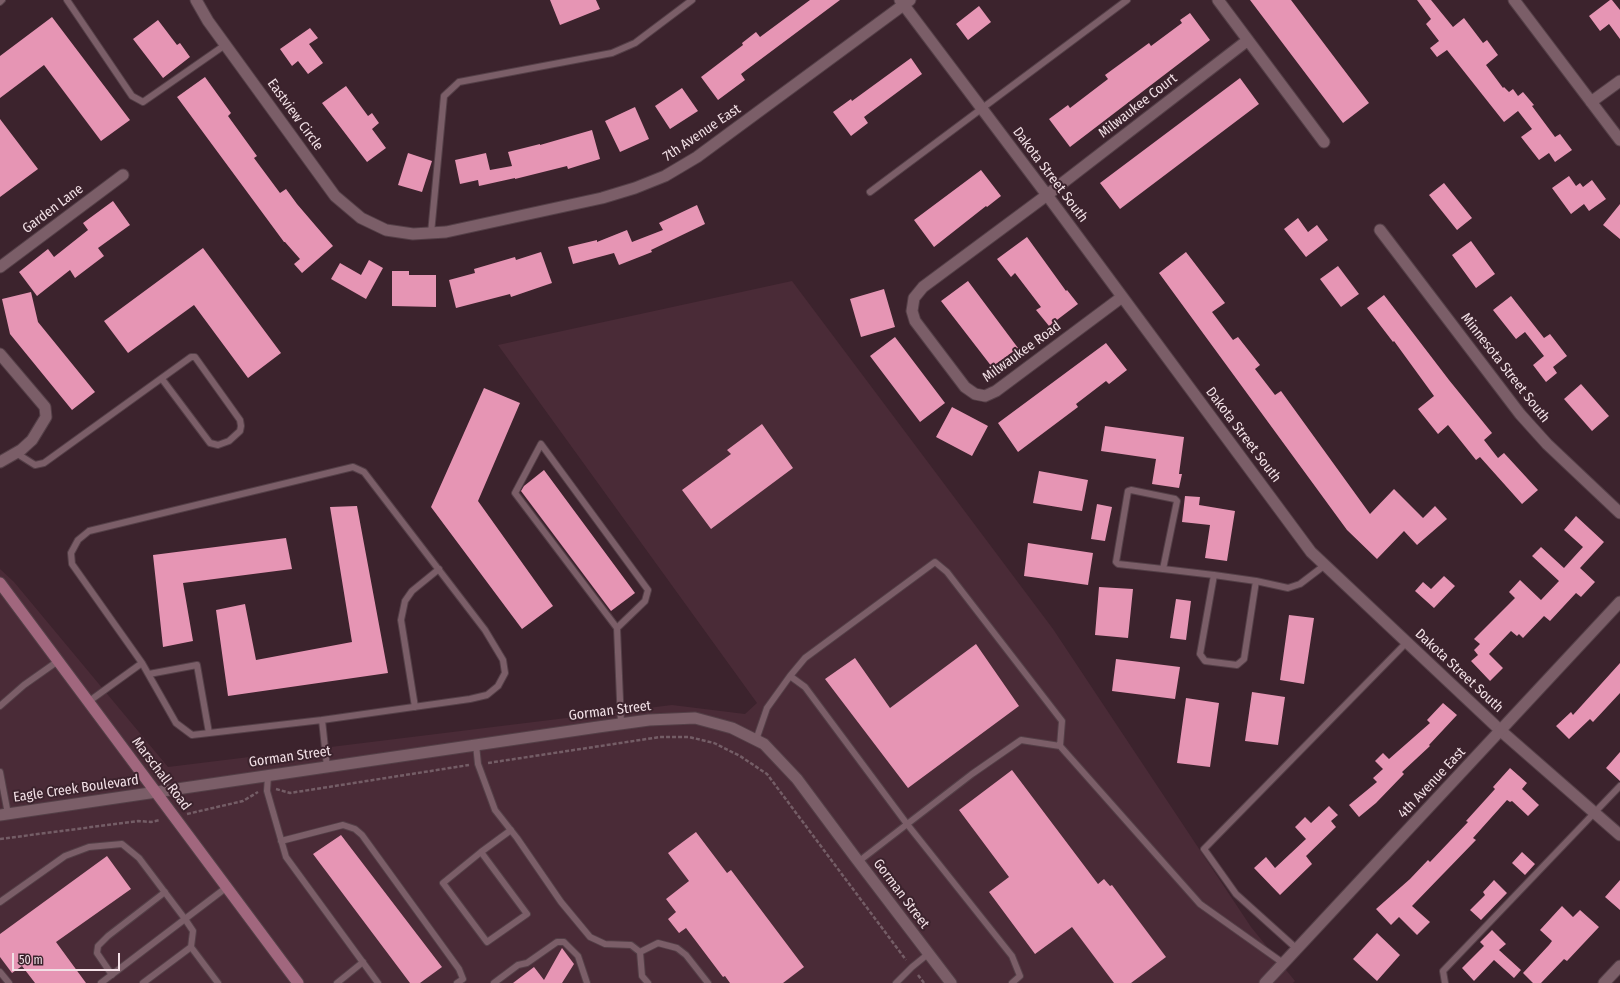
<!DOCTYPE html>
<style>
body{margin:0}
#map{position:relative;width:1620px;height:983px;overflow:hidden;background:#3c232d;font-family:"Fira Sans Condensed",sans-serif}
canvas{display:block}
.scale{position:absolute;left:12px;top:953px;width:108px;height:18px;box-sizing:border-box;border:2px solid #f2e0e6;border-top:0;padding-left:5px;font-size:12px;line-height:14px;white-space:nowrap;color:#f2e0e6;-webkit-text-stroke:3px #3c232d;paint-order:stroke}
</style>
<div id="map">
<canvas width="1620" height="983"></canvas>
<div class="scale">50 m</div>
</div>
<script>
const context = document.querySelector('canvas').getContext('2d');
context.lineJoin = 'round';
function fillPath(path, color) { context.fillStyle = color; context.fill(path, 'evenodd'); }
const poly = rows => new Path2D(rows.map(r => 'M' + r).join(''));
function trace(path, color, width, dash) { context.strokeStyle = color; context.lineWidth = width; context.lineCap = dash ? 'butt' : 'round'; context.setLineDash(dash || []); context.stroke(path); }
function drawText(font, color, halo, rows, align = 'center') {
  context.font = font + ' "Fira Sans Condensed",sans-serif'; context.lineWidth = 4; context.setLineDash([]); context.textBaseline = 'middle'; context.strokeStyle = halo; context.fillStyle = color; for (const [text, x, y, turn = 0] of rows) {
    context.save(); context.translate(x, y); context.rotate((+turn || 0) * Math.PI / 180); context.textAlign = isNaN(turn) ? turn : align; if (halo) context.strokeText(text, 0, 0); context.fillText(text, 0, 0); context.restore();
  }
}
fillPath(poly([
 [792,281,1053,629,1251,927,1295,981,1293,983,0,983,0,569,14,582,168,767,672,705,745,714,757,703,498,345]
]), '#4a2b37');
fillPath(poly([
 [550,0,596,0,600,9,560,25],
 [810,0,840,0,741,74,745,80,718,100,701,77,743,45,742,43,756,32,760,37],
 [1250,0,1291,0,1369,103,1343,123],
 [1417,0,1431,0,1453,27,1464,18,1483,43,1487,40,1498,55,1486,65,1503,88,1504,87,1509,92,1513,89,1518,96,1523,92,1534,105,1532,106,1555,137,1560,134,1572,150,1555,162,1549,153,1539,160,1521,137,1532,129,1518,111,1504,122,1447,50,1437,57,1430,48,1439,41,1426,24,1431,19],
 [1610,0,1612,0,1620,10,1620,39,1609,24,1600,31,1589,16],
 [979,6,991,22,968,40,956,24],
 [1190,13,1210,40,1070,147,1049,119,1068,105,1070,108,1108,79,1105,75,1149,43,1151,46,1182,23,1180,20],
 [52,17,130,120,101,141,44,65,0,98,0,56],
 [158,20,177,45,180,43,190,57,163,78,133,39],
 [310,28,318,38,309,44,323,63,308,74,298,61,292,66,280,49],
 [911,58,922,74,864,117,868,123,851,136,833,112,851,99,852,101],
 [205,77,231,113,228,116,257,156,254,158,280,193,286,189,297,204,333,246,302,273,294,264,300,259,285,242,284,242,177,97],
 [1240,78,1259,104,1120,209,1100,183],
 [346,86,368,116,372,113,379,123,372,129,386,148,367,162,322,103],
 [682,88,698,111,670,129,655,106],
 [635,107,649,139,620,152,605,121],
 [0,119,38,169,0,197],
 [592,130,600,159,568,169,567,166,515,179,515,178,479,186,478,180,460,184,455,160,486,153,490,170,512,166,508,152,540,144,540,145],
 [408,153,432,161,422,192,398,185],
 [981,170,1001,196,987,207,986,206,934,247,914,220],
 [1569,176,1576,186,1580,183,1583,187,1592,180,1606,199,1589,211,1584,204,1571,214,1552,188],
 [1444,183,1472,218,1457,230,1429,195],
 [113,201,130,225,98,248,104,256,75,278,70,270,37,296,19,272,48,249,54,257,88,230,83,223],
 [1620,204,1620,239,1603,225],
 [697,205,705,224,651,250,652,252,619,265,614,253,573,264,568,247,597,240,597,242,627,230,632,242,663,230,659,223],
 [1298,218,1308,232,1317,225,1328,240,1306,257,1284,229],
 [1027,237,1066,291,1067,290,1078,304,1049,326,1036,310,1041,307,1015,273,1011,277,997,259],
 [1471,241,1495,274,1476,288,1452,255],
 [203,248,281,353,248,378,194,305,128,353,104,321],
 [541,252,552,283,511,297,510,294,456,308,449,280,475,273,474,269,515,257,516,260],
 [1186,252,1225,303,1212,312,1233,340,1238,337,1260,365,1255,369,1275,395,1281,391,1370,514,1394,489,1423,518,1435,506,1447,519,1417,545,1404,531,1377,559,1347,530,1159,273],
 [369,260,383,268,366,299,331,279,340,263,361,275],
 [1338,266,1359,294,1341,307,1320,279],
 [392,271,409,271,409,275,436,275,436,307,392,306],
 [968,281,1018,348,992,367,941,301],
 [884,289,895,327,861,337,850,299],
 [31,292,38,322,95,392,72,410,10,334,2,299],
 [1384,295,1449,380,1492,433,1484,440,1498,458,1504,453,1538,490,1522,504,1480,457,1476,460,1448,425,1438,434,1418,409,1434,396,1394,341,1393,342,1367,308],
 [1511,296,1544,338,1550,334,1567,356,1553,367,1557,373,1546,382,1533,365,1544,356,1525,332,1516,339,1493,310],
 [895,337,945,403,920,422,870,356],
 [1106,343,1127,370,1109,384,1106,381,1076,404,1078,407,1018,452,998,423],
 [1581,384,1609,416,1592,431,1564,399],
 [484,388,520,403,478,501,553,606,522,629,431,507],
 [952,407,988,426,972,456,936,437],
 [762,424,793,468,711,529,682,490,731,454,727,450],
 [1105,426,1184,437,1179,474,1182,474,1179,488,1152,484,1156,459,1101,451],
 [544,470,635,593,611,611,521,491,524,486],
 [1039,471,1088,480,1082,511,1033,503],
 [1185,496,1200,497,1199,505,1235,511,1227,561,1205,558,1210,525,1182,522],
 [1097,504,1112,507,1105,541,1091,539],
 [357,506,388,673,228,696,216,610,245,604,256,660,352,642,330,507],
 [1576,516,1604,542,1580,568,1595,582,1581,597,1576,593,1550,621,1544,616,1523,638,1519,634,1517,636,1511,631,1489,654,1503,668,1490,681,1471,661,1478,655,1474,650,1480,644,1474,639,1515,598,1509,592,1520,580,1541,600,1559,581,1532,556,1541,547,1564,568,1583,547,1564,530],
 [286,538,292,569,183,583,193,641,163,647,153,555],
 [1028,543,1093,553,1088,585,1024,576],
 [1444,576,1455,586,1434,608,1415,591,1423,582,1431,589],
 [1099,587,1133,589,1128,638,1095,635],
 [1176,599,1191,601,1186,640,1170,638],
 [1289,615,1314,618,1304,684,1280,680],
 [976,644,1019,706,908,788,825,679,855,658,890,708],
 [1116,659,1180,667,1175,699,1112,691],
 [1620,663,1620,693,1593,722,1590,719,1569,739,1556,726,1571,712,1573,715],
 [1252,692,1285,697,1278,745,1245,741],
 [1186,698,1219,703,1210,767,1177,763],
 [1443,703,1457,715,1429,745,1430,746,1402,772,1404,774,1376,803,1359,817,1349,805,1377,782,1373,778,1383,769,1375,761,1383,753,1389,759,1430,723,1427,720],
 [1620,752,1620,781,1606,768],
 [1510,768,1527,783,1522,789,1539,805,1528,816,1512,801,1510,802,1507,800,1473,838,1476,840,1412,906,1430,922,1417,935,1399,917,1391,925,1376,909,1410,879,1428,860,1430,862,1468,822,1466,821,1495,789,1493,787],
 [1012,770,1098,884,1104,879,1110,886,1112,885,1166,957,1131,983,1114,983,1072,927,1035,954,989,892,1009,877,959,810],
 [1329,806,1338,815,1331,821,1336,827,1306,856,1312,864,1280,895,1254,868,1266,857,1275,868,1306,839,1295,827,1305,817,1311,823],
 [696,832,727,873,731,870,804,967,783,983,730,983,725,976,723,977,686,928,679,933,668,919,676,912,666,899,689,881,668,853],
 [341,835,442,967,420,983,410,983,313,854],
 [1522,852,1535,864,1525,875,1512,863],
 [107,856,131,889,56,942,86,983,35,983,22,966,12,973,0,957,0,934],
 [1494,880,1507,893,1481,920,1470,910,1485,895,1483,892],
 [1620,880,1620,910,1605,897],
 [1562,906,1573,917,1580,910,1599,927,1567,961,1564,959,1541,983,1533,983,1523,973,1549,945,1552,941,1540,930],
 [1492,930,1506,944,1499,950,1521,970,1514,978,1494,960,1474,981,1462,968,1484,946,1480,942],
 [1377,933,1400,955,1377,981,1353,959],
 [562,948,574,964,562,983,513,983,534,967,544,980]
]), '#e695b4');
const service = poly([
 [67,0,132,96,143,102,225,45],
 [0,2,2,0],
 [870,192,1127,0],
 [431,233,444,96,459,82,612,53,635,43,692,0],
 [16,453,35,465,44,463,191,357,195,357,240,420,241,426,240,431,229,441,218,445,210,443,162,379],
 [1163,569,1177,501,1175,499,1131,490,1128,491,1116,562,1118,564,1163,569,1214,575],
 [1256,581,1244,659,1237,665,1205,661,1200,654,1214,575,1256,581,1288,588,1300,584,1325,565],
 [617,628,515,493,541,444,648,590,645,601,617,628,621,724],
 [149,674,197,665,209,733],
 [790,676,805,658,935,562,947,572,1062,721,1060,746],
 [88,702,142,663],
 [0,706,24,685,58,661],
 [415,707,401,620,405,601,412,591,439,569],
 [322,720,192,735,176,723,142,663,72,564,71,553,78,540,89,531,353,467,364,472,485,630,503,660,505,673,498,686,487,695,470,699,322,720,327,767],
 [756,740,767,708,790,676,805,687,907,824,1012,956,1020,976,1012,983],
 [476,745,478,764,495,810,517,838,561,902,590,937,605,944,631,945,640,952,642,976,648,983],
 [0,772,8,814],
 [268,776,267,791,286,857,378,983],
 [281,841,343,825,355,829,362,835,459,969,463,979,457,983],
 [481,852,443,883,487,942,527,914,481,852,511,830],
 [858,862,972,774,1021,740,1060,746,1200,904,1283,963],
 [0,902,65,856,89,847,122,844,139,858,185,919,193,931,191,947],
 [1297,949,1236,894,1204,849,1407,642],
 [640,952,658,943,677,948,686,955,708,983],
 [0,972,9,983],
 [112,975,97,953,98,946,108,936,165,892],
 [101,983,227,887],
 [143,983,191,947,218,983],
 [337,983,363,962],
 [494,983,518,965,527,963,557,942,564,942,578,956,587,983],
 [896,983,912,967,928,954],
 [1445,983,1443,971,1620,786]
]);
const minor = poly([
 [196,0,208,21,335,196,361,218,386,230,413,234,446,232,602,198,635,188,665,176,697,157,910,0],
 [900,0,1047,195,1311,552,1501,731,1620,835],
 [1218,0,1324,142],
 [1514,0,1620,140],
 [1591,102,1620,81],
 [1380,230,1520,414,1547,444,1620,513],
 [0,267,123,175],
 [1122,297,996,391,985,396,975,394,965,387,915,321,912,311,914,298,923,287,1047,195,1248,40],
 [0,354,45,407,46,417,32,440,21,450,0,462],
 [1604,983,1620,966]
]);
const tertiary = poly([
 [0,815,598,727,649,720,695,718,732,728,764,744,797,779,855,857,951,983],
 [1265,983,1620,602]
]);
const secondary = poly([
 [0,583,298,983]
]);
trace(service, '#543f47', 8);
trace(minor, '#543f47', 13);
trace(tertiary, '#543f47', 13);
trace(secondary, '#543f47', 13);
trace(poly([
 [488,763,660,737,689,737,714,743,740,756,767,774,906,960],
 [276,789,290,793,469,765],
 [187,814,243,801,258,792],
 [0,839,138,821,151,822,160,820],
 [918,975,924,983]
]), '#745d66', 2.5, [4, 2]);
trace(service, '#7b5e68', 6);
trace(minor, '#7b5e68', 11);
trace(tertiary, '#7b5e68', 11);
trace(secondary, '#a1677e', 11);
drawText('14px', '#f2e0e6', '#3c232d', [
 ["Milwaukee Court",1138,106,-38],
 ["Eastview Circle",295,115,54],
 ["7th Avenue East",702,133,-34],
 ["Dakota Street South",1050,175,53],
 ["Garden Lane",53,209,-37],
 ["Milwaukee Road",1022,352,-36],
 ["Minnesota Street South",1505,368,52],
 ["Dakota Street South",1243,435,53],
 ["Dakota Street South",1459,671,43],
 ["Gorman Street",610,711,-7],
 ["Gorman Street",290,757,-8],
 ["Marschall Road",161,774,53],
 ["4th Avenue East",1432,783,-47],
 ["Eagle Creek Boulevard",76,789,-8],
 ["Gorman Street",901,894,53]
]);
</script>
